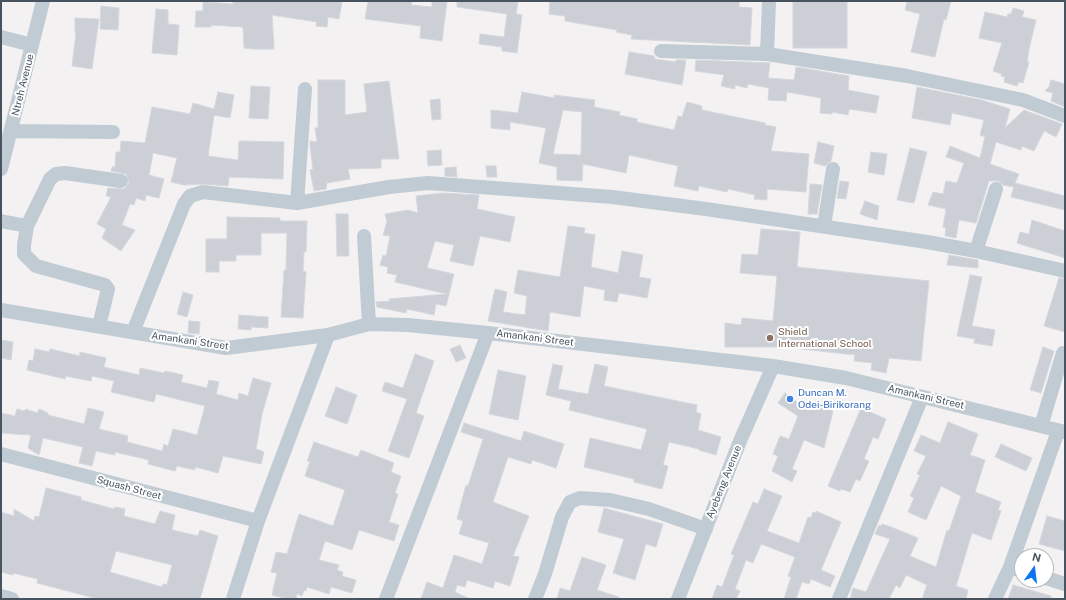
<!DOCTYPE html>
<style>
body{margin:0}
#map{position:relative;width:1066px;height:600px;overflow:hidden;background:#f3f1f1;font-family:"Public Sans",sans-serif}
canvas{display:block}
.frame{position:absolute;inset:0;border:2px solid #475460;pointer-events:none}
.north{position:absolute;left:1014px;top:548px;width:40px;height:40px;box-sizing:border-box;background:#fff;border:1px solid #b5bbbf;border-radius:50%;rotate:14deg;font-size:11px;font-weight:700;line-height:16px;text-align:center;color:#475460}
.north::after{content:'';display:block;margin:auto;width:14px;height:18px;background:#0b74f3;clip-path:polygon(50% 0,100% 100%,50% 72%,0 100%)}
</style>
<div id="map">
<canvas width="1066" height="600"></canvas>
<div class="frame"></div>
<div class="north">N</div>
</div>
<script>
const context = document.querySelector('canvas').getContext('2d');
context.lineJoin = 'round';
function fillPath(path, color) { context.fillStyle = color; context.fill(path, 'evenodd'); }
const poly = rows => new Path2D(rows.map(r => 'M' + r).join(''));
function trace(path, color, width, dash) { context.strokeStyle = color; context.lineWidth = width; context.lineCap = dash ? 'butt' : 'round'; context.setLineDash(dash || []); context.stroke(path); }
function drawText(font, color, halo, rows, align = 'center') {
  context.font = font + ' "Public Sans",sans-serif'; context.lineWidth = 4; context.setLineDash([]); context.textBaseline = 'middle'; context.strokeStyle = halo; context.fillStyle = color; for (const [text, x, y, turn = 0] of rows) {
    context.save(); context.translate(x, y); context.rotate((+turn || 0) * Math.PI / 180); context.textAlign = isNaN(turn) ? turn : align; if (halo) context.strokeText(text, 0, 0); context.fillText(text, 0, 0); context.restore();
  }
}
const building = poly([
 [233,1,342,1,339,19,328,17,327,27,316,26,317,22,272,15,274,49,253,49,244,48,243,27,211,25,211,27,195,27,196,11,203,11,203,2,233,4,233,1],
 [368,1,412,1,411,5,432,7,432,1,447,1,442,41,420,38,421,26,365,19,368,1],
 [457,1,518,1,516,14,522,15,517,53,502,51,502,47,479,44,480,34,504,37,507,14,457,7,457,1],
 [550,1,739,1,739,7,752,8,750,45,631,39,632,35,616,32,617,30,565,21,565,16,549,14,550,1],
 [793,1,847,1,847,48,793,48,793,1],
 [907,1,951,1,946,20,944,19,935,57,911,52,920,14,905,10,907,1],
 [101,6,119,8,118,30,100,29,101,6],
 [1013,8,1024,11,1022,17,1036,20,1029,49,1027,62,1029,62,1023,83,1019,82,1017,86,1004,82,1005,77,1001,76,1002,74,993,71,1002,43,979,38,985,12,1007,17,1008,14,1011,14,1013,8],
 [156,9,168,10,168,24,179,25,177,55,152,53,156,9],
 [75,18,99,19,92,69,72,66,76,33,75,33,75,18],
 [629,52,654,56,655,59,675,62,676,60,686,60,682,85,625,74,629,52],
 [696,60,770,63,768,78,794,80,796,67,849,76,848,90,879,96,876,113,849,109,848,115,832,112,832,114,820,113,821,98,787,92,786,101,768,100,769,88,748,84,747,88,735,85,735,89,721,86,724,75,695,71,696,60],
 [318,80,345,80,345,115,367,112,364,84,389,81,399,159,381,159,381,168,348,169,350,179,327,183,326,189,314,191,310,170,313,169,310,146,310,141,317,142,315,128,318,128,318,80],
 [1051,80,1065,84,1065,107,1051,101,1053,93,1045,91,1049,87,1051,80],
 [251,86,270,87,268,119,249,118,251,86],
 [917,87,982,100,1010,109,1005,128,1024,110,1062,124,1056,137,1044,131,1034,151,1022,146,1021,150,996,142,990,164,1019,174,1015,183,1065,196,1065,210,1011,197,1014,187,1003,185,998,181,989,181,976,223,959,220,956,238,945,236,946,228,943,227,946,209,928,205,933,192,943,194,946,181,957,183,964,163,946,157,950,146,980,158,985,137,980,135,984,120,952,113,950,125,912,118,917,87],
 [218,92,234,95,230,118,214,115,208,156,238,160,239,141,284,142,283,179,229,177,228,186,204,184,184,185,171,182,177,158,153,153,149,175,164,179,159,198,146,195,145,201,136,198,134,205,130,204,122,225,135,230,121,251,102,238,106,229,97,224,111,197,106,196,108,188,124,189,129,183,126,174,111,171,112,167,115,167,116,152,120,152,121,141,145,143,152,107,190,114,193,103,214,109,218,92],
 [522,92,554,98,554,95,595,100,594,107,620,112,619,115,637,119,637,122,674,130,678,116,682,117,687,102,702,106,702,110,765,123,765,125,776,127,771,151,809,154,806,192,767,189,767,200,754,199,755,195,728,189,727,192,699,186,698,191,674,186,678,166,629,155,626,173,583,164,582,181,557,180,557,167,539,163,546,128,510,122,510,130,491,128,491,110,518,113,522,92],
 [563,110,582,112,581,155,553,154,563,110],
 [440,99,441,119,432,120,430,100,440,99],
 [818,142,834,146,831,161,825,166,814,163,818,142],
 [910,148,927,152,914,203,897,200,910,148],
 [441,150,442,165,428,166,427,151,441,150],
 [871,152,887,154,884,175,868,172,871,152],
 [486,166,496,166,497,177,487,177,486,166],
 [456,167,457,177,445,176,445,168,456,167],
 [840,181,849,182,846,199,837,198,840,181],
 [810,184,822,185,817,214,808,214,810,184],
 [442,193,479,195,477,209,515,217,510,242,480,236,473,266,450,261,454,245,435,241,427,268,454,274,446,306,436,304,434,315,407,309,406,313,377,307,376,302,390,301,389,299,447,294,395,282,397,275,387,273,388,267,380,265,383,255,386,256,390,236,383,235,387,222,385,214,408,210,418,213,416,196,442,193],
 [865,201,879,206,877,220,860,214,865,201],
 [336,214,348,214,349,256,337,256,336,214],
 [227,217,280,218,280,221,307,221,306,252,304,252,303,271,306,272,303,318,281,317,284,270,286,270,287,233,261,233,261,255,236,255,236,261,219,261,219,272,206,272,206,239,227,239,227,217],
 [1032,220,1065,231,1065,258,1017,243,1020,232,1029,234,1032,220],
 [568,226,585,228,584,233,595,235,591,267,618,273,622,251,643,255,639,277,651,279,647,298,619,293,617,302,604,300,605,290,584,286,580,317,550,312,548,331,488,321,495,289,507,292,503,312,525,315,527,296,514,293,518,270,560,277,568,226],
 [761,229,800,232,797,267,929,281,921,361,889,358,886,373,871,370,872,363,854,361,855,355,802,349,802,347,725,347,725,323,741,325,742,318,773,321,777,276,740,273,742,254,758,255,761,229],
 [949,255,978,260,978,268,947,265,949,255],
 [970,275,982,277,972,326,995,330,992,346,974,343,975,339,957,336,970,275],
 [1059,278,1065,279,1065,332,1044,326,1059,278],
 [183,292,193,295,187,317,177,314,183,292],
 [239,315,268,317,268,328,251,327,251,330,238,329,239,315],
 [189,321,200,322,199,334,188,333,189,321],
 [1,340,13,342,11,360,1,358,1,340],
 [460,345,466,358,456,362,450,349,460,345],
 [1043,347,1054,351,1041,393,1030,390,1043,347],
 [35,349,49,352,50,349,80,356,80,352,106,358,104,367,139,375,140,368,164,373,165,371,183,375,181,382,207,388,209,380,219,382,216,394,238,400,239,393,248,396,253,378,271,383,262,414,256,449,264,452,261,464,223,456,218,473,195,467,195,470,177,466,175,471,148,464,149,460,115,452,115,455,96,451,92,466,79,463,83,447,43,438,39,455,28,448,31,435,1,433,1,413,15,416,17,409,24,411,26,409,37,413,39,409,48,413,48,415,84,424,88,408,104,412,99,429,128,436,127,442,162,451,164,444,168,446,173,429,197,435,205,406,156,394,154,402,111,392,114,381,92,376,91,381,66,376,65,379,27,370,29,360,33,361,35,349],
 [415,354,434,361,416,413,424,416,409,458,388,451,407,399,382,391,385,382,403,388,415,354],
 [553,364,563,366,558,389,588,394,595,364,608,367,604,386,697,405,696,412,701,414,698,430,721,437,716,455,699,450,699,449,669,442,663,465,668,466,662,489,634,482,634,479,584,467,590,438,641,450,647,429,569,410,571,401,546,395,553,364],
 [498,370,526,376,518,420,489,414,498,370],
 [336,387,357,395,347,424,325,416,336,387],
 [785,393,802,406,804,402,833,411,824,448,804,440,792,469,797,471,792,482,772,471,778,456,773,454,780,436,789,439,798,416,778,403,785,393],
 [861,408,886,419,878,439,873,437,864,459,869,461,860,481,856,479,850,492,841,489,840,491,828,486,861,408],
 [948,422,978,434,970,455,985,460,975,492,1001,502,998,510,1001,511,991,540,972,533,956,586,968,590,966,599,922,599,927,585,906,575,900,588,896,585,889,599,850,599,853,588,866,592,890,539,875,534,879,525,881,526,882,524,891,527,918,538,910,556,936,567,947,530,949,531,961,496,941,486,926,520,908,512,914,498,910,496,920,475,917,474,926,456,914,451,921,435,940,443,948,422],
 [464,423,521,441,524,431,564,444,556,468,532,460,531,464,508,457,493,502,529,516,513,556,519,557,510,586,495,581,493,588,467,580,465,587,457,585,455,592,470,599,421,599,427,582,443,588,454,555,482,564,489,543,459,534,463,521,457,519,466,485,468,486,483,439,461,432,464,423],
 [314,442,358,457,361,450,394,463,391,472,401,476,395,493,398,494,389,522,399,525,394,541,359,530,352,550,325,541,319,560,339,565,337,570,343,572,342,576,356,580,352,593,331,587,329,594,307,587,306,591,304,590,302,596,297,594,296,599,288,599,272,595,277,573,271,572,276,552,287,554,299,514,333,526,345,490,305,476,310,461,307,461,314,442],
 [1001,444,1032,458,1026,471,995,457,1001,444],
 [46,488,81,497,81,500,114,509,115,507,125,509,124,516,155,524,160,511,175,515,172,530,198,536,200,530,218,536,200,599,98,599,37,583,38,579,13,573,13,575,1,572,1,512,14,516,14,509,34,521,35,516,39,517,46,488],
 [116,551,172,565,167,585,163,584,162,587,110,572,116,551],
 [764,489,782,496,767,531,799,543,808,517,811,518,813,512,816,513,816,511,841,522,821,570,835,576,830,587,811,579,809,584,802,582,796,599,784,599,791,577,788,576,795,557,761,544,753,563,746,560,735,589,740,591,736,599,712,599,717,585,722,587,734,555,731,554,753,502,758,504,764,489],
 [604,508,663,524,656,547,646,544,635,580,613,573,624,539,598,532,604,508],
 [1047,516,1065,521,1065,551,1039,544,1047,516],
 [582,557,606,565,597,590,619,597,619,599,557,599,560,588,570,591,582,557],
 [1013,585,1051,596,1051,599,1008,599,1013,585]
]);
fillPath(building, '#ccd0d6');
trace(building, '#d4d7dd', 1);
trace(poly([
 [1,37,32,45],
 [661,51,767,54,907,76,1023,100,1065,116],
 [767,54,769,1],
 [11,131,113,132],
 [1,169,43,1],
 [297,203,305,89],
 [1,221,27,226,50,179,56,174,65,173,121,181],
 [27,226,24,245,24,254,36,266,105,285,108,289,99,326],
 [824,226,833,169],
 [364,236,369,324],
 [976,251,996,189],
 [1,310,226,348,328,335,369,324,408,325,488,333,773,366,846,378,1065,432],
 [133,332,184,204,190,196,203,192,297,203,389,187,428,183,612,197,706,209,927,242,976,251,1065,271],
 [1041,426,1063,353],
 [1,454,258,521],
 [1010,567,1022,571],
 [1046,578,1065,584],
 [1,596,12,599],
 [233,599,258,521,328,335],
 [386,599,488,333],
 [535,599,545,574,562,517,570,502,580,498,610,500,649,509,706,529],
 [678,599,740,441,773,366],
 [839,599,922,397],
 [995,599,1010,567,1058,431]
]), '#c0cbd3', 14);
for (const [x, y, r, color] of [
 [770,338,4,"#8d6e63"],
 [790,399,4,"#3f7fe0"]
]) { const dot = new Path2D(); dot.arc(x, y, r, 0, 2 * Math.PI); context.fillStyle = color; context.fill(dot); trace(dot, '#fff', 1.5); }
drawText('10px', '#475460', '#fff', [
 ["Ntreh Avenue",23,85,-76],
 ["Amankani Street",535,338,7],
 ["Amankani Street",190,341,8],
 ["Amankani Street",926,397,13],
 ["Ayebeng Avenue",724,482,-68],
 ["Squash Street",129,488,15]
]);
drawText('10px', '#785e54', '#fff', [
 ["Shield",778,332],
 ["International School",778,344]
], 'left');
drawText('10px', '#366cbe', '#fff', [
 ["Duncan M.",798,393],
 ["Odei-Birikorang",798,405]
], 'left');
</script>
